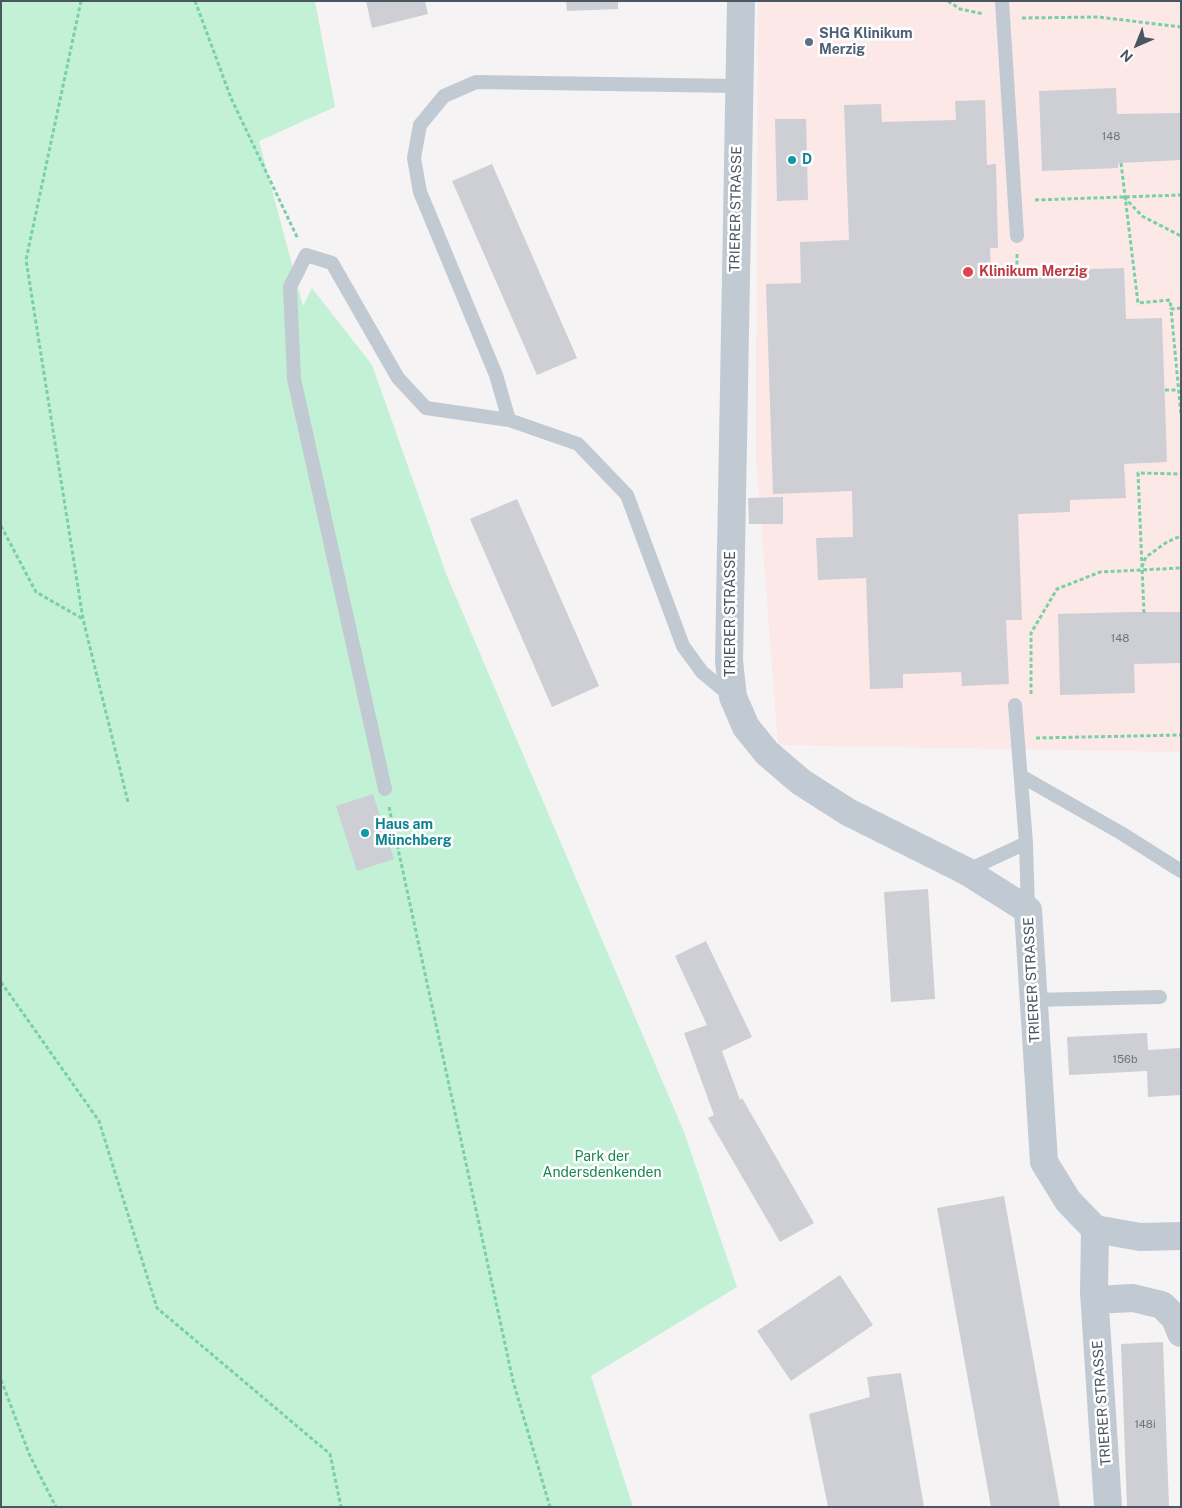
<!DOCTYPE html>
<meta charset="utf-8">
<style>
body{margin:0}
#map{position:relative;width:1182px;height:1508px;overflow:hidden;background:#f5f3f3;font-family:"Public Sans",sans-serif}
canvas{display:block}
.frame{position:absolute;inset:0;border:2px solid #4a5661;pointer-events:none}
.north{position:absolute;left:1112px;top:20px;width:50px;height:50px;-webkit-text-stroke:4px #fff;paint-order:stroke;rotate:224deg;font-size:14px;font-weight:700;line-height:20px;text-align:center;color:#4a5661}
.north::after{content:'';display:block;margin:auto;width:18px;height:22px;background:#4a5661;clip-path:polygon(50% 0,100% 100%,50% 72%,0 100%)}
</style>
<div id="map">
<canvas width="1182" height="1508"></canvas>
<div class="frame"></div>
<div class="north">N</div>
</div>
<script>
const context = document.querySelector('canvas').getContext('2d');
context.lineJoin = 'round';
function fillPath(path, color) { context.fillStyle = color; context.fill(path, 'evenodd'); }
const poly = rows => new Path2D(rows.map(r => 'M' + r).join(''));
function trace(path, color, width, dash) { context.strokeStyle = color; context.lineWidth = width; context.lineCap = dash ? 'butt' : 'round'; context.setLineDash(dash || []); context.stroke(path); }
function drawText(font, color, halo, rows, align = 'center') {
  context.font = font + ' "Public Sans",sans-serif'; context.lineWidth = 5; context.setLineDash([]); context.textBaseline = 'middle'; context.strokeStyle = halo; context.fillStyle = color; for (const [text, x, y, turn = 0] of rows) {
    context.save(); context.translate(x, y); context.rotate((+turn || 0) * Math.PI / 180); context.textAlign = isNaN(turn) ? turn : align; if (halo) context.strokeText(text, 0, 0); context.fillText(text, 0, 0); context.restore();
  }
}
fillPath(poly([
 [758,1,1181,1,1181,752,778,745,756,455]
]), '#fce8e6');
fillPath(poly([
 [1,1,315,1,335,107,259,141,303,306,312,288,372,365,447,576,684,1132,737,1287,591,1376,633,1507,1,1507]
]), '#c3f1d5');
fillPath(poly([
 [366,1,425,1,428,14,372,28],
 [566,1,618,1,618,9,567,11],
 [1116,88,1117,114,1181,113,1181,160,1118,163,1118,168,1042,171,1039,91],
 [985,100,987,165,996,164,998,248,990,248,991,272,1124,268,1126,319,1162,318,1167,462,1124,464,1126,498,1070,500,1070,512,1018,514,1022,620,1006,620,1009,684,962,686,961,672,903,674,903,688,870,689,866,578,818,580,816,538,853,537,852,491,773,494,766,284,801,283,800,242,849,240,844,105,881,104,882,122,956,120,955,101],
 [775,119,806,119,808,200,777,201],
 [492,164,577,358,537,375,452,181],
 [783,497,783,524,749,524,748,498],
 [517,499,599,686,552,707,470,519],
 [1132,612,1181,612,1181,663,1134,664,1135,693,1060,695,1058,614],
 [373,794,394,859,357,871,336,806],
 [928,889,935,999,891,1002,884,892],
 [706,941,752,1037,722,1051,740,1100,742,1098,814,1223,780,1242,708,1118,714,1115,684,1033,707,1025,675,956],
 [1147,1033,1148,1050,1181,1048,1181,1095,1148,1097,1147,1071,1069,1075,1067,1037],
 [1004,1196,1060,1507,991,1507,937,1208],
 [840,1275,873,1325,791,1381,757,1331],
 [1163,1342,1169,1507,1127,1507,1121,1344],
 [901,1373,924,1507,828,1507,809,1414,870,1397,867,1377]
]), '#cdcfd5');
trace(poly([
 [81,1,26,260,83,619,128,802],
 [195,1,231,98,298,239],
 [948,1,960,9,984,14],
 [1022,18,1098,17,1181,27],
 [1121,163,1138,303,1170,300,1171,309],
 [1124,197,1142,216,1181,236],
 [1035,200,1181,195],
 [1017,271,1017,254],
 [1181,308,1171,309,1181,415],
 [1165,390,1178,390],
 [1,526,36,592,83,619],
 [1142,567,1146,557,1167,542,1181,536],
 [1144,613,1138,473,1181,474],
 [1031,694,1031,633,1057,589,1100,572,1181,568],
 [1036,738,1181,735],
 [389,807,513,1381,550,1507],
 [1,982,99,1121,157,1308,330,1454,341,1507],
 [1,1380,30,1456,56,1507]
]), '#7ad0a6', 3, [4, 2.5]);
trace(poly([
 [1002,1,1017,236],
 [509,420,496,375,420,192,414,158,420,125,444,96,476,82,738,86],
 [1015,705,1026,843],
 [1021,776,1121,833,1181,871],
 [385,789,294,379,290,287,306,255,332,263,398,378,426,408,509,420,578,444,627,495,683,646,702,672,732,697],
 [966,871,1026,843,1028,910],
 [1032,1000,1160,997]
]), '#c1cad2', 14);
trace(poly([
 [741,1,729,661,733,697,746,727,767,753,801,782,848,812,966,871,1028,910,1044,1162,1068,1201,1095,1229,1140,1237,1181,1236],
 [1095,1229,1094,1292,1108,1507],
 [1095,1300,1133,1298,1162,1305,1175,1318,1181,1333]
]), '#c1cad2', 28);
for (const [x, y, r, color] of [
 [809,42,5,"#5c6f8a"],
 [792,160,5,"#0f9aa8"],
 [968,272,6,"#e0444e"],
 [365,833,5,"#0f9aa8"]
]) { const dot = new Path2D(); dot.arc(x, y, r, 0, 2 * Math.PI); context.fillStyle = color; context.fill(dot); trace(dot, '#fff', 2); }
drawText('11px', '#6b747e', null, [
 ["148",1111,137],
 ["148",1120,639],
 ["156b",1125,1060],
 ["148i",1145,1425]
]);
drawText('bold 14px', '#4e5e75', '#fff', [
 ["SHG Klinikum",819,34],
 ["Merzig",819,50]
], 'left');
drawText('bold 14px', '#0d838f', '#fff', [
 ["D",802,160],
 ["Haus am",375,825],
 ["Münchberg",375,841]
], 'left');
drawText('14px', '#4a5661', '#fff', [
 ["TRIERER STRASSE",736,209,-89],
 ["TRIERER STRASSE",731,614,-90],
 ["TRIERER STRASSE",1032,980,-93],
 ["TRIERER STRASSE",1102,1403,-94]
]);
drawText('bold 14px', '#be3a42', '#fff', [
 ["Klinikum Merzig",979,272]
], 'left');
drawText('14px', '#17864f', '#fff', [
 ["Park der",602,1157],
 ["Andersdenkenden",602,1173]
]);
</script>
